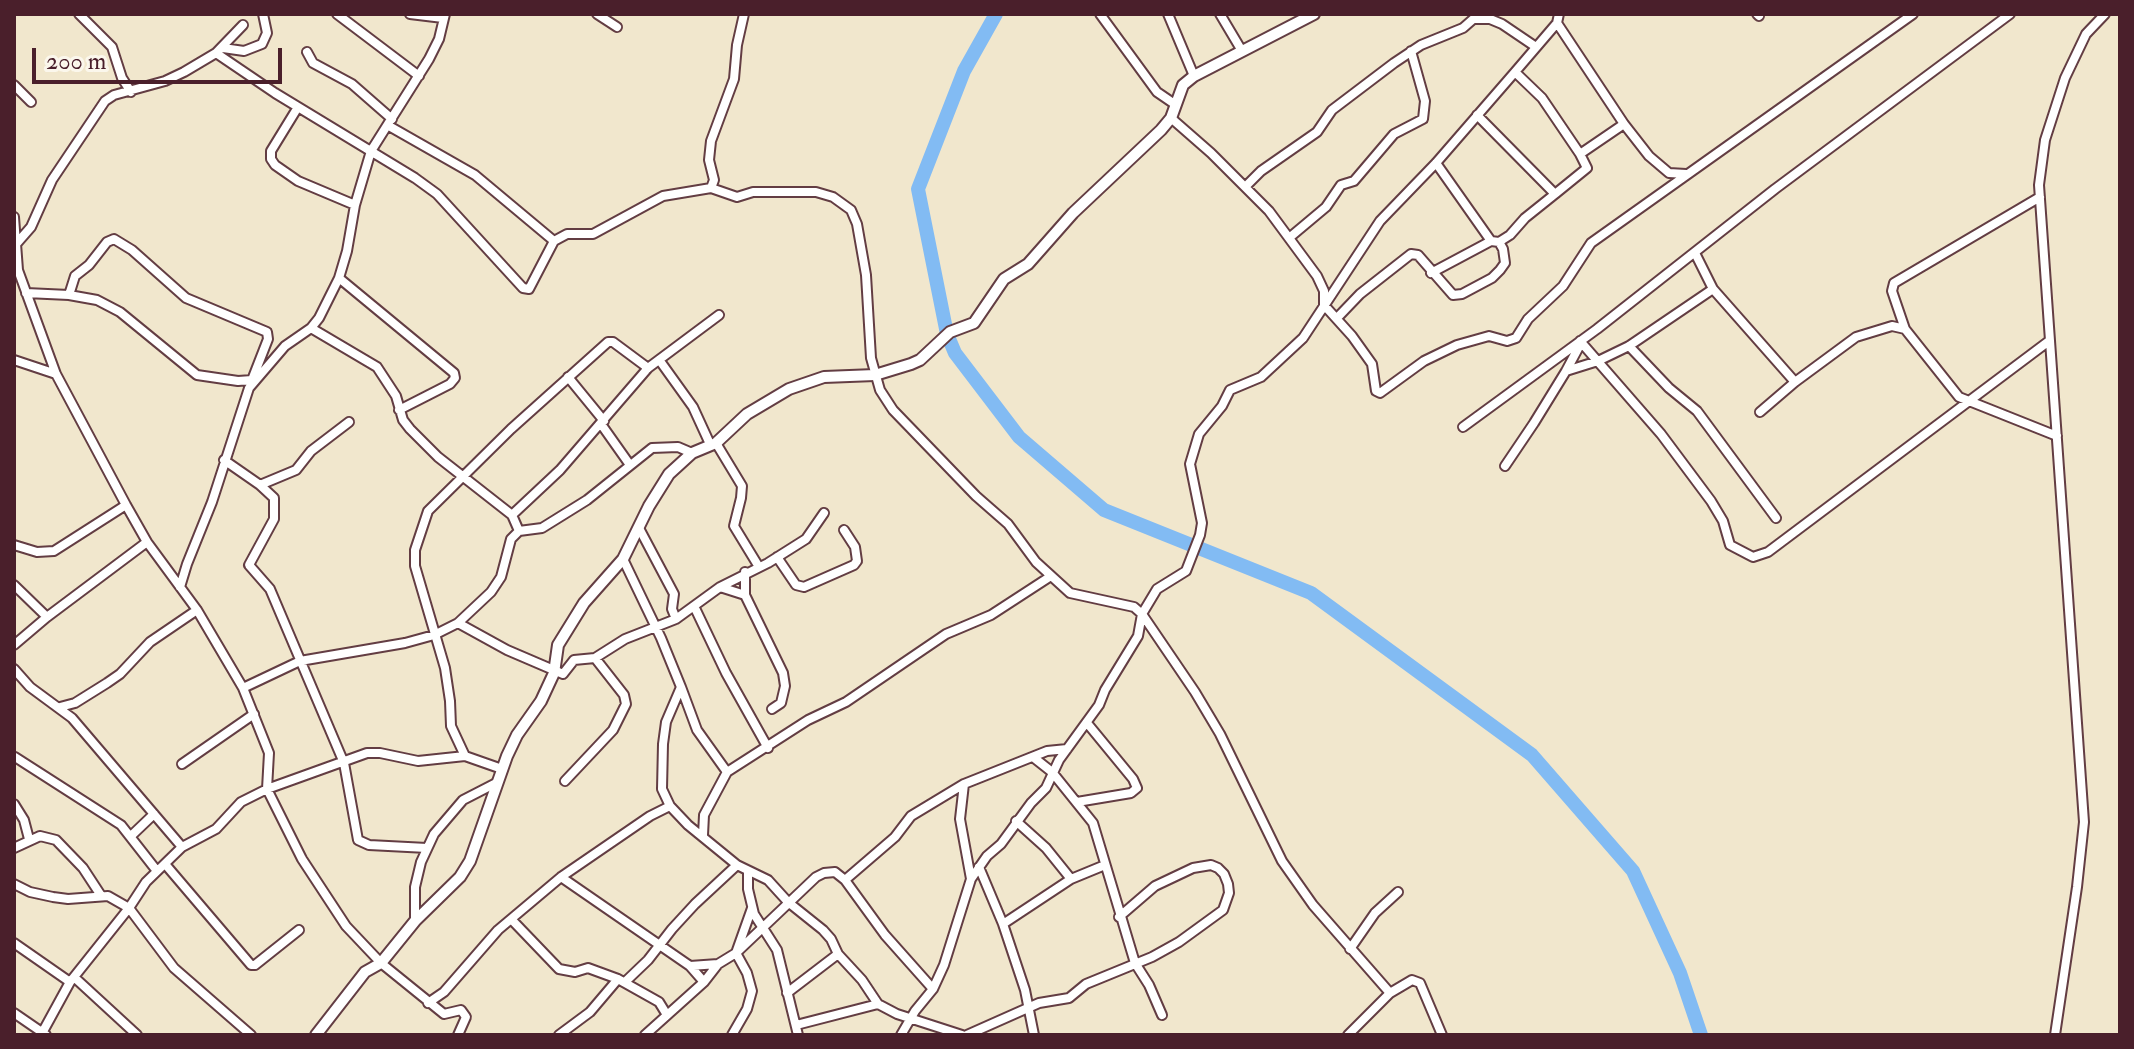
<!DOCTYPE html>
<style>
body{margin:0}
#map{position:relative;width:2134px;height:1049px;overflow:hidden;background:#f1e7cd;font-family:"IM FELL Double Pica",serif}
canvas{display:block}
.frame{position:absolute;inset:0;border:16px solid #4a1f2b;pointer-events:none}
.scale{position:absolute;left:32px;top:48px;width:250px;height:36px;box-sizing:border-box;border:4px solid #4a1f2b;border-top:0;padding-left:10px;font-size:24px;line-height:28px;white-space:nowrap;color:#4a1f2b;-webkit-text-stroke:6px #fbf7ec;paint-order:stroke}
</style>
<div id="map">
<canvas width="2134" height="1049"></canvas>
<div class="frame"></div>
<div class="scale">200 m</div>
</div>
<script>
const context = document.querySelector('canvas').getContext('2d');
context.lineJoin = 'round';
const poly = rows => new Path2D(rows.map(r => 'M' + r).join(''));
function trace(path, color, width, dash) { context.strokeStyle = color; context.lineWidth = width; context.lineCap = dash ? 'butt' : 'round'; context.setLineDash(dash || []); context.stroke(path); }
trace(poly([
 [996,14,964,71,918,189,947,334,955,353,1019,437,1104,510,1311,593,1532,755,1633,871,1680,973,1701,1035]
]), '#82bbf3', 14);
const minor = poly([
 [79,14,112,47,122,78,131,92],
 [337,14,419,76],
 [410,14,443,18],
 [597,14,617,27],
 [1100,14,1157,92,1176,105],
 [1168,14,1194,76],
 [1220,14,1242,51],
 [1757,14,1759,16],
 [1474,19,1490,19,1502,24,1536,47],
 [1557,23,1624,124,1649,156,1669,173,1686,174],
 [223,48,244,51,262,44,267,33,263,14],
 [307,52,313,63,352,84,392,119],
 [216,53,275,93,415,178,437,194,523,288,529,289,554,241],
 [1515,72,1542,98,1580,154],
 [14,85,31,102],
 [298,107,271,151,271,159,275,165,298,181,355,205],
 [1477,115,1555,194,1525,218,1510,235,1499,242],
 [1171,118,1211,153,1269,211,1317,276,1324,291,1324,305,1352,336,1372,364,1376,391,1380,393,1424,361,1457,345,1489,336,1507,341,1516,338,1528,319,1563,286,1591,243,1913,14],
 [389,126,475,175,554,241,567,234,593,234,663,196,711,188,714,180,709,160,711,141,734,79,737,45,744,14],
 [1245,187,1261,171,1317,132,1332,110,1394,63,1421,45,1463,28,1479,14],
 [711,188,737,197,753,192,816,192,833,197,851,210,857,224,866,275,871,358,880,390,893,410,976,496,1008,524,1036,562,1070,593,1134,607,1142,614,1195,692,1220,734,1282,861,1313,905,1390,993],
 [1555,194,1587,168,1580,154,1624,124],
 [14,217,18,270,56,374,126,505,147,542,197,610,243,688,269,753,267,789,302,859,346,926,381,963,444,1014,461,1010,466,1017,458,1035],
 [1289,238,1326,207,1341,185,1354,181,1394,134,1423,119,1425,101,1411,51],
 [17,243,31,227,52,180,105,101,114,95,165,81,184,72,216,53,243,25],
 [1695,253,1713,289,1795,382],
 [1431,273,1491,241],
 [339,278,454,373,455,378,450,384,399,410],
 [26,293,69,295,97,300,120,312,197,375,238,381,252,380],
 [69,295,75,276,89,265,107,242,114,239,132,250,186,298,267,332,268,339,252,380],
 [1337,318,1360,294,1411,254,1418,255,1453,295,1462,294,1492,278,1500,270,1505,263,1503,249,1499,242,1491,241,1436,163],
 [311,328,377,367,396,396,403,420,410,429,438,457,512,515,519,531],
 [1905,329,1892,291,1894,283,2040,197],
 [1580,341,1661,434,1711,501,1723,521,1730,545,1753,557,1768,552,2049,341],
 [1629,346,1669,388,1697,411,1776,518],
 [14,360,56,374],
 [660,361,693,407,710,444],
 [1566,371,1581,343],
 [568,377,604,421],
 [1760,412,1795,382,1856,337,1892,326,1905,329,1959,397,2057,436],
 [601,424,630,465],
 [1463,427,1597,329,1775,189,2010,14],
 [716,443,742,486,741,498,734,526,759,567],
 [224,460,260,485,274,498,274,519,249,565,270,589,344,763,358,840,369,845,427,848],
 [1505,466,1534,423,1566,371,1598,361,1629,346,1713,289],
 [260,485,296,470,311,451,349,422],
 [512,515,560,470,648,368,719,315],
 [639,528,674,594,672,609,676,619],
 [14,545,37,552,54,551,126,505],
 [777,557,796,585,804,587,854,565,857,561,855,547,844,530],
 [623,559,661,638,681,687,666,722,663,744,662,789,670,806,688,825,737,865,768,880,788,902,823,930,831,939,838,954,862,980,878,1004,796,1025],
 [745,572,745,595],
 [14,585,47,617],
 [180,587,187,564,212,502,249,388,285,346,311,328,319,318,339,278,347,251,355,205,371,151,429,59,439,39,445,14],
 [720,587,745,595,783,673,785,686,781,703,772,709],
 [694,606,726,673,768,748],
 [458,623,507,650,563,674,574,660,595,658,625,639,676,619,720,587,768,563,806,539,824,513],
 [14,645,47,617,147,542],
 [14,669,30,687,72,718,182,847],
 [681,687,697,730,727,772],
 [243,688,300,661,405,643,434,635,458,623,491,592,501,577,511,539,519,531,542,528,587,500,652,448,678,447,692,453],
 [60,707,75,703,107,683,120,674,150,642,197,610],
 [465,756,451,726,450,701,445,668,415,566,415,550,428,511,511,429,608,342,613,342,648,368],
 [15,757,121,825,157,871],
 [1033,757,1052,772,1093,823,1135,963,1149,985,1162,1015],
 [182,764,254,714],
 [565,781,613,730,626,704,624,695,595,658],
 [964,784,960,819,971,879],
 [1077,802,1131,793,1137,788,1133,779,1087,723],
 [14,804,24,820,29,839],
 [1016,821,1046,848,1071,879],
 [132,835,154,814],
 [703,835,704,815,727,772,808,720,846,702,946,634,991,615,1051,576],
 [14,848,40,836,56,840,83,868,100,894],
 [165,864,251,965,255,965,299,930],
 [979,867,1003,924,1025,990,1034,1035],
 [748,872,748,889,754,914,777,950,798,1035],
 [561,877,690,966],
 [845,880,885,935,933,989],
 [14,884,30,892,53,897,68,899,108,896,129,908,174,968,251,1035],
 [512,920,559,969,575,972,588,968,618,979,659,1002,667,1015],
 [415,921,415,887,421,862,434,834,463,800,498,782],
 [1003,924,1071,879,1105,865],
 [14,943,70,982],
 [1350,949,1375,913,1398,892],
 [74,977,137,1035],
 [625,982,648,960,672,929,695,904,737,865],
 [704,982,690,966,718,964],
 [787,993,838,954],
 [428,1003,444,992,498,930,561,877,650,816,670,806],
 [878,1004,897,1014,962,1035],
 [14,1013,46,1035],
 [41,1035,70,982,129,908,146,882,182,847,216,829,241,802,267,789,367,753,380,753,418,761,465,756,502,769],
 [559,1035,590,1012,618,979],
 [645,1035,704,982,718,964,736,953,816,877,824,873,835,872,845,880,895,837,911,816,964,784,1047,751,1067,749],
 [732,1035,747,1009,752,991,747,973,736,953,752,908],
 [901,1035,915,1011,933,989,944,965,971,879,987,856,1001,844,1031,803,1046,788,1059,760,1099,705,1105,690,1138,636,1142,614,1157,589,1186,571,1200,535,1202,523,1190,464,1199,434,1222,406,1230,390,1261,377,1303,338,1380,221,1436,163,1515,72,1557,23,1559,14],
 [967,1035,1039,1003,1069,998,1086,984,1152,957,1179,942,1223,910,1229,893,1228,884,1224,874,1218,868,1211,865,1193,868,1155,886,1119,917],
 [1348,1035,1390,993,1412,980,1420,983,1442,1035],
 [2055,1035,2077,887,2084,822,2039,185,2045,140,2065,78,2086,34,2105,14]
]);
const tertiary = poly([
 [316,1035,365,972,381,963,415,921,460,877,470,861,507,756,517,735,541,701,554,673,558,645,584,603,623,559,649,506,669,474,692,453,716,443,747,414,789,389,824,377,875,375,911,364,920,360,950,332,974,323,1004,279,1028,264,1073,213,1161,130,1171,118,1183,85,1194,76,1314,14]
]);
trace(minor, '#633d43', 12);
trace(tertiary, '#633d43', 14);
trace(minor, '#fff', 8);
trace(tertiary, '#fff', 10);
</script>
